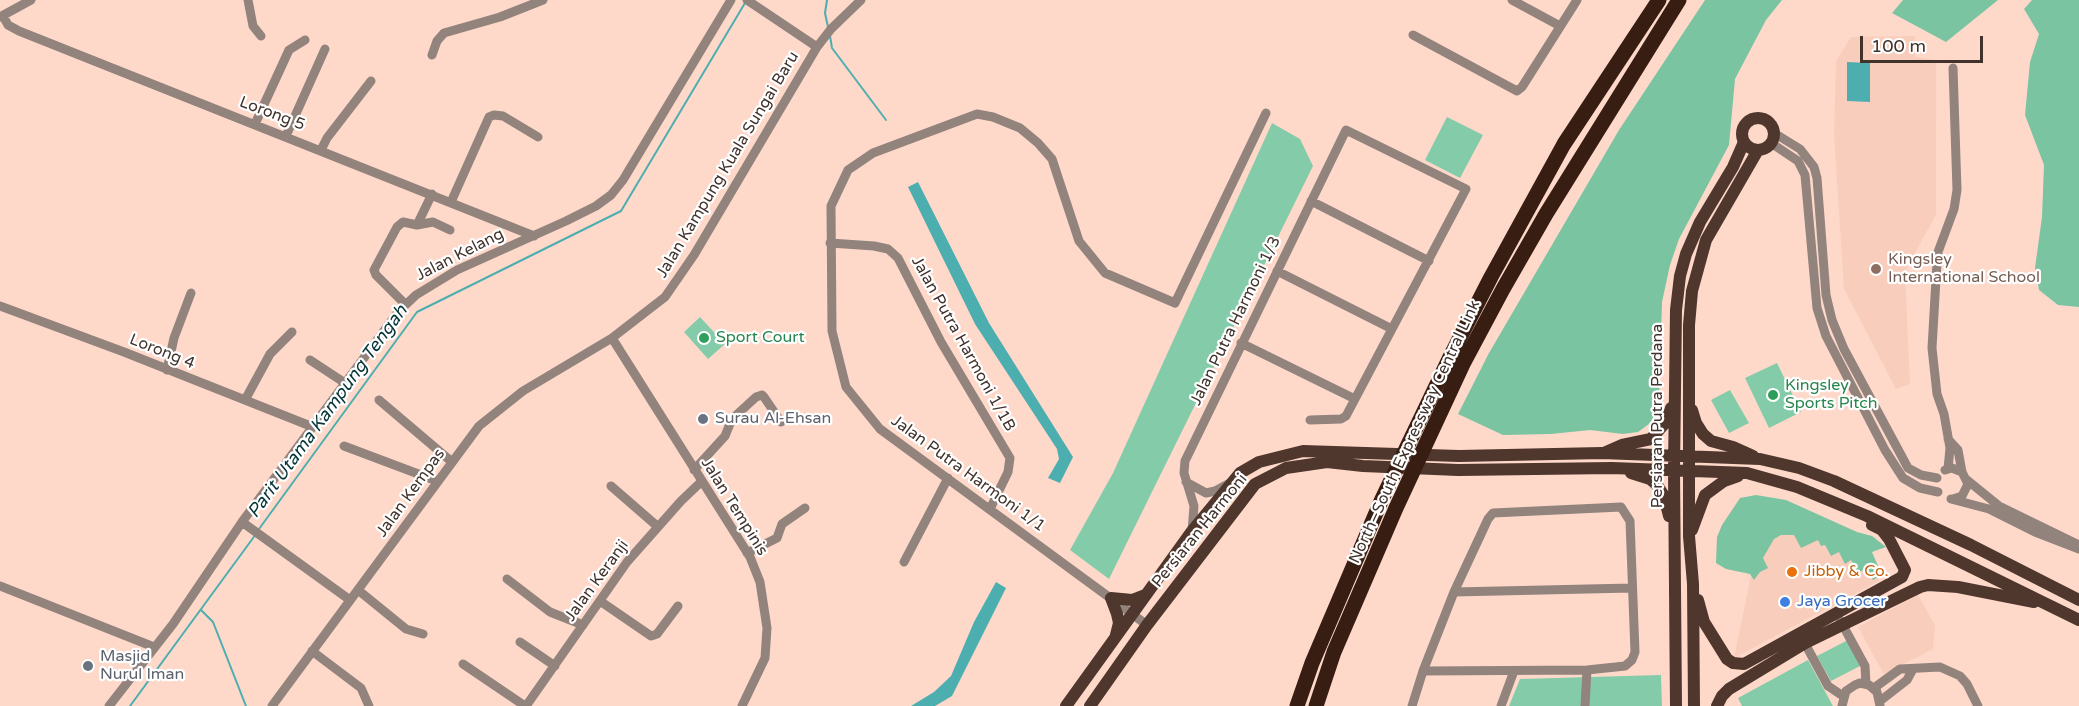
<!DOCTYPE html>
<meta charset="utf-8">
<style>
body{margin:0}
#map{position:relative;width:2079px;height:706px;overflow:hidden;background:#fed9ca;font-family:"Varela Round",sans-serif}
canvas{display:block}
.scale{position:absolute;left:1860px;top:36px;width:123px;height:27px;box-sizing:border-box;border:3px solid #41322c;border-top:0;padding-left:8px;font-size:18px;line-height:21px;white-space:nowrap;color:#41322c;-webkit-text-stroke:4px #fff;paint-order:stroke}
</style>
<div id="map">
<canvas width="2079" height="706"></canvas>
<div class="scale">100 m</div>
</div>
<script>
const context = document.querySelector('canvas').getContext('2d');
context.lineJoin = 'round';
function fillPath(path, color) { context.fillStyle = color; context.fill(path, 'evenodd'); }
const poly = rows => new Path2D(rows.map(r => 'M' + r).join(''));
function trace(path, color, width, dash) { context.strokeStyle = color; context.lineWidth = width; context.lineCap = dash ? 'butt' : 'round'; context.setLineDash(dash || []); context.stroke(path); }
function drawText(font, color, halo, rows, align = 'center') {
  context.font = font + ' "Varela Round",sans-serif'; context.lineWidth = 4.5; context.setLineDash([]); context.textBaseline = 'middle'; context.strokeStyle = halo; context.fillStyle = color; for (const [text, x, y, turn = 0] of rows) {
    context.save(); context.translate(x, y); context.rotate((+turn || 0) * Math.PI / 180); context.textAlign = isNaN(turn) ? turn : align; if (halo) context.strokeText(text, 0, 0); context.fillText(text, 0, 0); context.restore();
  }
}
fillPath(poly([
 [1915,36,1915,57,1936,60,1936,215,1905,271,1910,384,1896,389,1844,289,1834,135,1836,61,1851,37],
 [1777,525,1803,527,1868,562,1879,581,1734,658,1752,571],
 [1918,595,1935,625,1933,649,1884,674,1858,627]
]), '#f9cdbb');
fillPath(poly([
 [1447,117,1483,135,1460,178,1425,160],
 [1272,123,1300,139,1313,166,1109,579,1070,550,1113,473],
 [700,317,725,344,708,359,684,332],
 [1777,363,1801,412,1769,428,1745,378],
 [1730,390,1749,423,1729,433,1711,400],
 [1848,640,1862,665,1831,681,1817,656],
 [1808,660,1833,706,1742,706,1738,698],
 [1661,675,1662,706,1509,706,1520,679]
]), '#84cca9');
fillPath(poly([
 [1705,0,1782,0,1766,20,1735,79,1729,145,1679,239,1670,265,1662,302,1659,400,1657,413,1649,424,1638,432,1623,434,1590,430,1551,434,1503,435,1458,414,1489,353,1619,130],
 [1903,0,1998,0,1946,42,1892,13],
 [2032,0,2079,0,2079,307,2058,305,2039,290,2035,268,2042,217,2044,165,2025,115,2030,62,2039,34,2024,9],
 [1756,495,1786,500,1857,532,1872,536,1886,547,1872,552,1882,575,1873,580,1867,568,1858,573,1851,560,1845,564,1839,552,1831,556,1825,545,1821,546,1818,540,1801,548,1794,535,1781,535,1774,539,1763,558,1768,568,1760,572,1754,580,1750,574,1726,569,1716,563,1717,537,1722,525,1740,498]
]), '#7ac4a2');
fillPath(poly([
 [1847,62,1870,63,1870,102,1847,101],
 [918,182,989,323,1073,457,1060,483,1048,478,1059,459,1057,449,975,324,908,187],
 [996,582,1006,588,952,696,935,706,911,706,934,692,951,676,974,622]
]), '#4daeb0');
trace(poly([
 [827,0,825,13,828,27],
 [830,36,832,48,886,120],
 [259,529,417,312,621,211,745,3],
 [201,610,213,622,246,706],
 [130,706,256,534]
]), '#4daeb0', 2);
trace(poly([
 [248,0,253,26,261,36],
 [747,0,817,47],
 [1512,0,1560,26],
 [3,16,8,25,19,31,534,236],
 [0,17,31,0],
 [1413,35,1517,91,1522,87,1577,0],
 [432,55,437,41,444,33,500,17,543,0],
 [255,124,289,50,305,40],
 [1774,133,1800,149,1814,167,1817,178,1826,295,1832,320,1844,349,1908,468,1921,475,1937,478],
 [286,136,325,49],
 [1771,143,1798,161,1805,175,1817,308,1826,336,1885,450,1903,478,1920,488,1938,492],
 [321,150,327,138,371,81],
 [1311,201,1429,261],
 [451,202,489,117,494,115,503,116,538,137],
 [417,225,433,222,450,230],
 [830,243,874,246,888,249,898,258,941,342,1010,458,1008,472,990,509],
 [1277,271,1392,329],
 [405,304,376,275,374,270,397,227,403,222,417,225,432,194],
 [0,306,124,352,313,427],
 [612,338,750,557,760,582,767,628,765,658,742,706],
 [1241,343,1355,399],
 [310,360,345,383],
 [167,370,174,338,191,293],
 [245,400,270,354,292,332],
 [379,400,452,462],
 [1948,439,1958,450,1962,472,1968,484,1962,496,1953,499],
 [344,446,437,481],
 [1948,469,1950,448,1944,414,1937,394,1932,348,1937,262,1938,252,1954,209,1957,190,1953,68],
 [694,470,725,436,732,419,756,397,762,395,764,397,781,422],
 [1945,470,1952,468,1962,472],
 [1967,480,1999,506,2079,545],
 [1186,482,1206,493,1215,491,1230,483],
 [611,486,657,526],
 [1951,499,1989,509,2035,532,2079,549],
 [242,522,350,600],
 [1192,531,1194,506,1184,473,1185,461,1346,130,1466,189,1346,416,1341,419,1310,420],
 [747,553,777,538,782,524,805,508],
 [904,562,948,478],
 [507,579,550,612,583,625],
 [0,586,154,647],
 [358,590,406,629,423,634],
 [1454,592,1632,588],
 [600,601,651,636,657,634,678,606],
 [1840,620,1865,666,1866,684],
 [1147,625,880,429,846,387,832,331,831,206,848,170,873,153,977,114,993,117,1020,128,1038,143,1052,159,1079,241,1105,273,1175,303,1266,113],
 [1802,638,1828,686,1843,696],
 [520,642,555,666],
 [312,651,361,688,369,706],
 [463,664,525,706],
 [1874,688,1900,669,1940,667,1960,676,1967,684,1978,706],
 [1880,701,1907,680,1913,669],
 [109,706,173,624,242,522,398,312,416,295,457,270,566,221,596,206,611,195,623,180,731,0],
 [272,706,479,426,523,391,612,338,665,297,694,255,817,47,831,29,861,0],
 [526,706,627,562,681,501,702,481],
 [1412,706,1423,671,1454,592,1488,519,1493,513,1621,507,1630,521,1635,652,1632,660,1625,666,1587,670,1423,671],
 [1501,706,1514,671],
 [1585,706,1587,670],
 [1842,706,1846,691,1855,685,1860,683,1869,685,1877,692,1880,706]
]), '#92837d', 9);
trace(poly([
 '1742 134a16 16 0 1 1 32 0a16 16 0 1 1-32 0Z',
 [1692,410,1696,423,1703,434,1711,441,1733,447,1753,456],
 [1606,452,1622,445,1651,439,1665,423,1671,408],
 [1631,473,1650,479,1657,485,1664,496,1669,516],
 [1692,530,1705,495,1724,481,1738,476],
 [1698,600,1704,622,1727,659,1733,663,1744,664,1902,577,1905,570,1889,539,1882,530,1872,525],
 [1116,635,1119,623,1117,614,1111,598,1132,600,1145,595],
 [1066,706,1192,531,1240,473,1259,462,1303,451,1459,456,1602,453,1760,459,1799,468,1834,481,1971,545,2079,600],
 [1090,706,1147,625,1255,484,1286,468,1327,462,1363,466,1458,470,1612,468,1747,473,1797,487,1867,516,2079,620],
 [1676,706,1674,470,1676,310,1680,276,1686,254,1700,222,1733,167,1744,142],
 [1694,706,1693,584,1689,536,1689,325,1692,291,1706,240,1758,150],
 [1717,706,1722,696,1729,689,1805,643,1920,587,1928,585,1958,587,2034,602]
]), '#50372d', 12);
trace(poly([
 [1297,706,1312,663,1382,499,1449,359,1491,277,1564,144,1659,0],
 [1316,706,1334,652,1396,508,1463,364,1503,289,1546,214,1679,0]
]), '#381e12', 15);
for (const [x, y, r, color] of [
 [1876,269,6,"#8d6e63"],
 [704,338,6,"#2e9e5b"],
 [1773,395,6,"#2e9e5b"],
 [703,419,6,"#6b7280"],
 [1792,572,6,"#e8710a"],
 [1785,602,6,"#3f7fe0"],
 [88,666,6,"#6b7280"]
]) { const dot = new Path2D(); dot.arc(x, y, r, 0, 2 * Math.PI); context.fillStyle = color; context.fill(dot); trace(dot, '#fff', 2); }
drawText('16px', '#41322c', '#fff', [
 ["Lorong 5",272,114,21],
 ["Jalan Kampung Kuala Sungai Baru",728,165,-59],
 ["Jalan Kelang",460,255,-27],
 ["Jalan Putra Harmoni 1/3",1236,321,-64],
 ["Jalan Putra Harmoni 1/1B",963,344,61],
 ["Lorong 4",162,352,22],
 ["Persiaran Putra Perdana",1658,416,-90],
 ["North–South Expressway Central Link",1415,432,-65],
 ["Jalan Putra Harmoni 1/1",968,474,36],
 ["Jalan Kempas",411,493,-54],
 ["Jalan Tempinis",734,507,58],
 ["Persiaran Harmoni",1200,531,-51],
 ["Jalan Keranji",597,581,-54]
]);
drawText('16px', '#785e54', '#fff', [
 ["Kingsley",1888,260],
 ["International School",1888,278]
], 'left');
drawText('16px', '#27864d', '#fff', [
 ["Sport Court",716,338],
 ["Kingsley",1785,386],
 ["Sports Pitch",1785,404]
], 'left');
drawText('16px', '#5b616d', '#fff', [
 ["Surau Al-Ehsan",715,419],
 ["Masjid",100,657],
 ["Nurul Iman",100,675]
], 'left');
drawText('16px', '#c56008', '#fff', [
 ["Jibby & Co.",1804,572]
], 'left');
drawText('16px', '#366cbe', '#fff', [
 ["Jaya Grocer",1797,602]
], 'left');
drawText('italic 18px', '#053536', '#fff', [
 ["Parit Utama Kampung Tengah",328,412,-54]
]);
</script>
